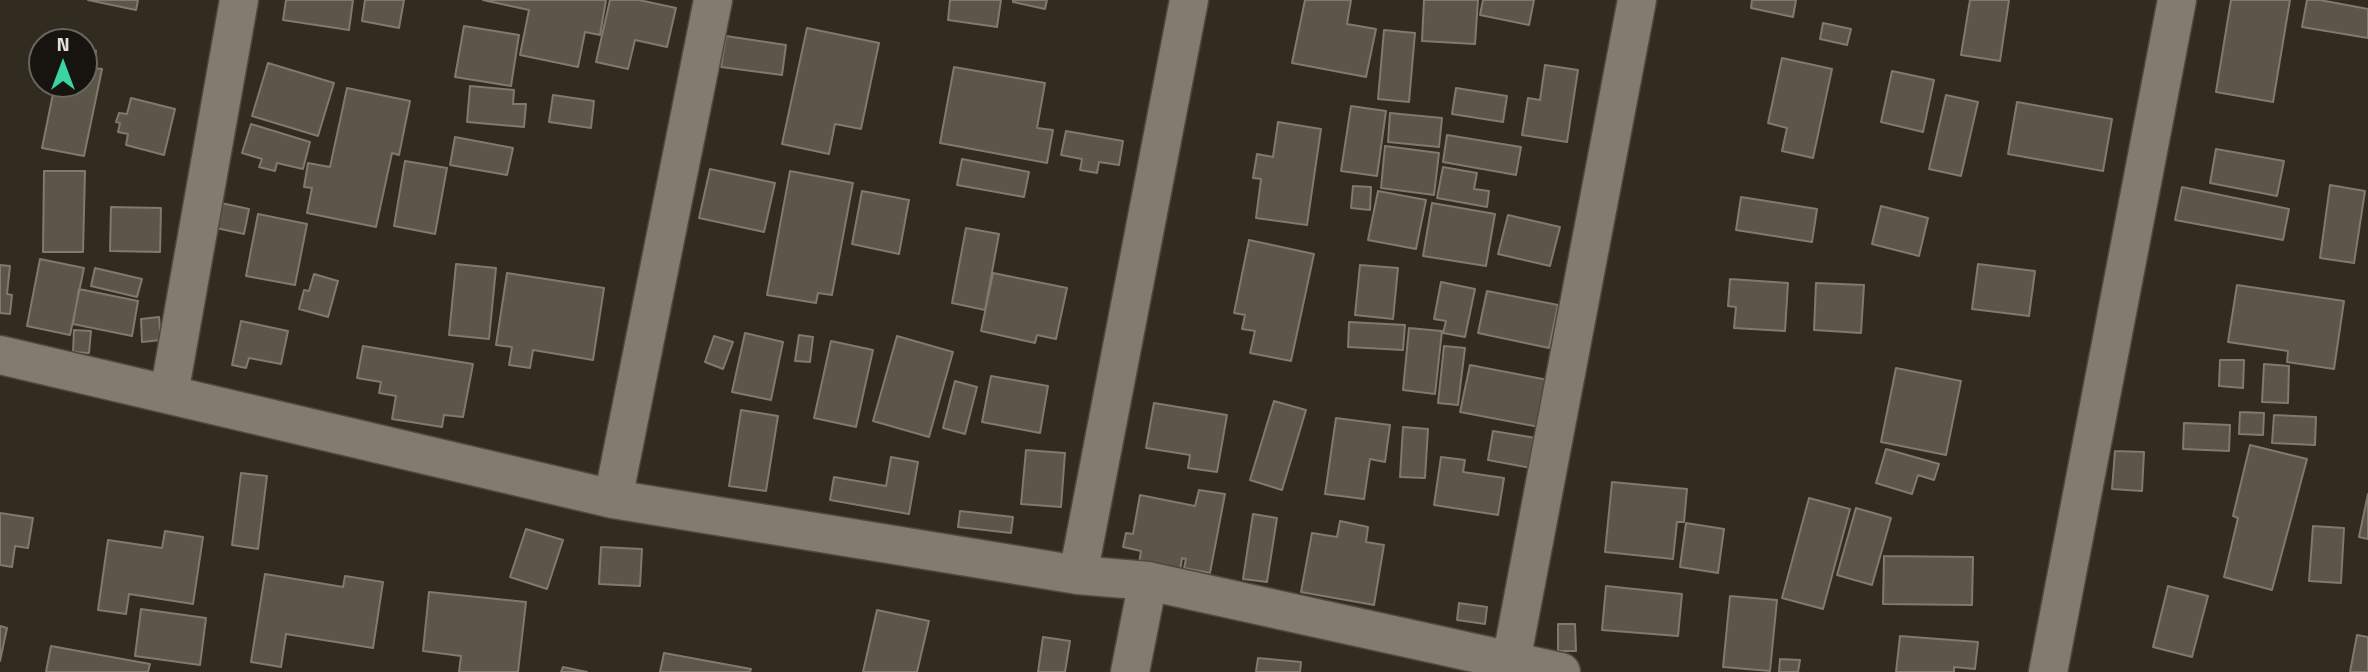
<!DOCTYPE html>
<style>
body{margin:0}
#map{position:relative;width:2368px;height:672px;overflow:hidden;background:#322b20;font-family:"Titillium Web",sans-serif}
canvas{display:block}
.north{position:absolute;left:28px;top:28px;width:70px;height:70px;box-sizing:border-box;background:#17140f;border:2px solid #69655f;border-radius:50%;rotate:0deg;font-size:19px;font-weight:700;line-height:28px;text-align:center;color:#e3dfd8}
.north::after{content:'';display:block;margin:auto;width:24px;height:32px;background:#3bd4a4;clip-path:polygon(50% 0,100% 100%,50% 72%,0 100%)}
</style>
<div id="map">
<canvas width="2368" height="672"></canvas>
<div class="north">N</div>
</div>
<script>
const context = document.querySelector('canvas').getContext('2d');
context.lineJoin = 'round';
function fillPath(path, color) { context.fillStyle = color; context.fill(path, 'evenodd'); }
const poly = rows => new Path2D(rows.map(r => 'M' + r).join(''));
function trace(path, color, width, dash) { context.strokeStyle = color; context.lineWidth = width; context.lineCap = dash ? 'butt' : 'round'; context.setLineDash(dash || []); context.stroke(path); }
const building = poly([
 [88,0,138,0,136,10,88,0],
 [286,0,353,0,349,30,283,20,286,0],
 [365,0,404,0,399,28,362,21,365,0],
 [483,0,606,0,600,35,585,32,578,67,520,55,529,10,483,0],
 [610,0,639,0,676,8,667,47,635,40,628,69,596,62,610,0],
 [950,0,1001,0,997,27,948,20,950,0],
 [1013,0,1047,0,1045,9,1013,2,1013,0],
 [1305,0,1351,0,1347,24,1376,29,1366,77,1292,63,1305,0],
 [1424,0,1478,0,1475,44,1422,41,1424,0],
 [1483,0,1534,0,1529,25,1480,15,1483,0],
 [1752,0,1796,0,1793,17,1751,8,1752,0],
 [1970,0,2009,0,2000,61,1961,55,1970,0],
 [2231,0,2290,0,2273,102,2216,92,2231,0],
 [2307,0,2320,0,2368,9,2368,38,2302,27,2307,0],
 [1823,23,1851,29,1847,45,1820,39,1823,23],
 [464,26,519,35,511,86,455,77,464,26],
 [807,28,879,43,861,129,835,124,829,154,782,144,807,28],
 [1384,30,1415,33,1409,102,1378,99,1384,30],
 [726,36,786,45,782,75,721,67,726,36],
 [84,48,96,51,93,68,102,69,84,156,42,148,55,84,84,84,84,48],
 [1782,58,1832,69,1813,158,1782,151,1787,128,1768,123,1782,58],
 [268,63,334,83,318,136,252,116,268,63],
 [1545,65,1578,70,1567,142,1522,135,1528,98,1540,100,1545,65],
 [954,67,1045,83,1037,128,1053,130,1047,163,940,143,954,67],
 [1892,71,1934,80,1923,132,1881,122,1892,71],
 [470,86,514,90,513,104,526,104,524,127,467,122,470,86],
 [347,88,410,101,399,155,392,153,376,227,307,213,312,188,304,187,308,163,330,167,347,88],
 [1456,88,1507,96,1503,122,1452,114,1456,88],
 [553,95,594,101,591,128,549,122,553,95],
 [1946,95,1978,102,1961,176,1929,169,1946,95],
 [131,98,175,109,164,155,126,145,128,134,118,132,120,123,116,122,119,113,127,114,131,98],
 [2017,102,2112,119,2103,171,2008,154,2017,102],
 [1351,106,1386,111,1377,176,1341,171,1351,106],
 [1390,113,1442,118,1439,147,1388,142,1390,113],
 [1278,122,1321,129,1307,225,1256,218,1261,179,1253,178,1257,154,1273,157,1278,122],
 [251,124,310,142,303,169,277,163,275,171,259,167,262,159,242,153,251,124],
 [1066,131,1123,141,1119,165,1099,162,1097,173,1080,170,1082,159,1061,155,1066,131],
 [1447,135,1521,147,1516,175,1443,162,1447,135],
 [455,137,513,148,507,175,450,165,455,137],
 [1385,146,1439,153,1434,195,1381,188,1385,146],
 [2216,149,2284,161,2277,196,2210,183,2216,149],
 [962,159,1029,172,1024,197,957,185,962,159],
 [405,161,447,168,435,234,394,226,405,161],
 [1443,167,1477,173,1474,189,1489,191,1487,207,1437,198,1443,167],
 [710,169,775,183,764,232,699,218,710,169],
 [44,171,85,171,83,252,43,252,44,171],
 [790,171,853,183,832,295,818,293,816,303,767,295,790,171],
 [2330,185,2365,191,2354,263,2320,258,2330,185],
 [1353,186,1371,187,1370,210,1351,208,1353,186],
 [2182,187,2289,209,2283,240,2175,220,2182,187],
 [862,191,909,200,899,254,852,244,862,191],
 [1378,191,1426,200,1416,249,1368,240,1378,191],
 [1741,197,1817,209,1812,242,1736,230,1741,197],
 [221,203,249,209,244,234,216,228,221,203],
 [1432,203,1495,214,1486,266,1423,256,1432,203],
 [1881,206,1928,218,1919,256,1872,244,1881,206],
 [111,207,161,208,160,252,110,251,111,207],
 [258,214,307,224,295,285,246,276,258,214],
 [1508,215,1560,227,1550,266,1498,254,1508,215],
 [966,228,999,234,985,310,952,303,966,228],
 [1249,240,1314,254,1291,361,1250,353,1255,331,1242,329,1245,315,1234,313,1249,240],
 [40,259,84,268,70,335,27,326,40,259],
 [456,264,496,268,489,339,449,335,456,264],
 [1978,264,2035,271,2029,316,1972,309,1978,264],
 [0,265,10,266,7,294,12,295,10,314,0,313,0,265],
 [1360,265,1398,268,1393,319,1355,315,1360,265],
 [95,268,142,279,137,297,91,286,95,268],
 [507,273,604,288,593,360,533,350,530,368,509,365,512,347,496,345,507,273],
 [993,273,1067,288,1056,339,1037,335,1035,343,981,331,993,273],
 [314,274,338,281,328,317,299,309,304,290,309,291,314,274],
 [1730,279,1788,283,1785,331,1734,328,1736,307,1728,306,1730,279],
 [1441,282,1475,289,1465,337,1443,333,1446,321,1434,319,1441,282],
 [1816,283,1864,285,1861,333,1814,330,1816,283],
 [2237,285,2344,301,2334,369,2287,362,2288,351,2228,342,2237,285],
 [79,289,138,301,132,336,73,324,79,289],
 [1487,291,1558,305,1549,348,1478,333,1487,291],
 [159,317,161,340,142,342,141,319,159,317],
 [241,321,288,331,281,364,249,358,246,368,232,365,241,321],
 [1349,322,1405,325,1403,350,1348,347,1349,322],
 [1409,328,1442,331,1435,394,1403,390,1409,328],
 [74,330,91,331,89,353,73,352,74,330],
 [745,333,783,342,771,400,732,392,745,333],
 [799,335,813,337,810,362,795,361,799,335],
 [714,336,733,342,723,369,705,362,714,336],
 [897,336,953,352,929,437,873,421,897,336],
 [831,341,873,350,856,427,814,418,831,341],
 [363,346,473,364,463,417,444,415,442,427,392,419,396,396,379,393,381,382,357,378,363,346],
 [1444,346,1465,348,1458,405,1438,403,1444,346],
 [2220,360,2244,360,2243,388,2219,386,2220,360],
 [2264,364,2289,366,2288,403,2262,402,2264,364],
 [1470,365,1548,380,1539,427,1460,412,1470,365],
 [1896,368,1961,381,1946,455,1881,442,1896,368],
 [991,376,1048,386,1040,433,982,422,991,376],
 [955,381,977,387,965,434,943,428,955,381],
 [1274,401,1306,410,1282,490,1250,480,1274,401],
 [1154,403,1227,415,1217,472,1188,468,1190,455,1146,448,1154,403],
 [741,410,778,416,766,491,729,486,741,410],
 [2240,412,2264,413,2263,435,2239,434,2240,412],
 [2274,415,2316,417,2315,445,2272,443,2274,415],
 [1336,418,1390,425,1385,462,1370,459,1364,499,1325,494,1336,418],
 [2184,423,2230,425,2229,451,2183,449,2184,423],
 [1403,427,1428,429,1425,478,1400,477,1403,427],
 [1493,431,1536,438,1531,468,1488,460,1493,431],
 [2250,445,2307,459,2272,590,2224,577,2238,518,2233,516,2250,445],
 [1886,449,1939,464,1934,480,1918,475,1912,494,1876,483,1886,449],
 [1026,450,1065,453,1061,507,1021,504,1026,450],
 [2115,451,2144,452,2142,491,2112,489,2115,451],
 [891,457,918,462,909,514,830,500,834,477,886,486,891,457],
 [1441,457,1465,460,1463,472,1504,478,1498,515,1434,505,1441,457],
 [241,473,267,476,258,549,232,545,241,473],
 [1612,482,1687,489,1684,522,1677,522,1673,559,1605,552,1612,482],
 [1199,490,1225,494,1210,573,1184,568,1186,559,1182,558,1180,571,1139,564,1141,551,1123,547,1126,533,1133,534,1140,495,1195,506,1199,490],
 [2368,494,2368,539,2359,537,2368,494],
 [1809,498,1850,509,1823,609,1782,598,1809,498],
 [1856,508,1891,518,1872,585,1837,575,1856,508],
 [960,511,1013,517,1011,533,958,527,960,511],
 [0,513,33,518,28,548,15,546,12,567,0,565,0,513],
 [1253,514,1277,518,1267,582,1243,579,1253,514],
 [1340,521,1368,527,1366,542,1384,545,1374,605,1301,592,1312,533,1337,537,1340,521],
 [1686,523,1724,529,1718,573,1680,567,1686,523],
 [2313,526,2344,528,2341,583,2309,581,2313,526],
 [526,529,563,540,547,589,510,577,526,529],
 [165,531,203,537,193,604,129,594,126,614,98,610,108,540,162,548,165,531],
 [601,547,642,549,640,586,599,584,601,547],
 [1884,556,1973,557,1972,605,1883,604,1884,556],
 [265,574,343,587,345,576,383,582,373,648,286,634,281,667,251,662,265,574],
 [1606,586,1682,594,1678,636,1602,630,1606,586],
 [2168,586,2208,596,2192,657,2153,647,2168,586],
 [429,592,526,602,518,672,459,672,461,656,423,651,429,592],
 [1730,596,1777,600,1770,671,1723,667,1730,596],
 [1459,603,1487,607,1485,624,1457,620,1459,603],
 [141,609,206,618,200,665,135,656,141,609],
 [877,610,929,621,917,672,863,672,877,610],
 [1558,624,1575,624,1576,651,1558,651,1558,624],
 [0,626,7,628,0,661,0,626],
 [2357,635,2368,637,2368,672,2350,672,2357,635],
 [1900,636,1978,642,1975,669,1954,667,1954,672,1896,672,1900,636],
 [1043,637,1070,641,1065,672,1038,672,1043,637],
 [51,646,150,664,148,672,46,672,51,646],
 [664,653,751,669,750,672,660,672,664,653],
 [1258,658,1301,662,1300,672,1256,672,1258,658],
 [1780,659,1800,660,1798,672,1779,672,1780,659],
 [563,667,587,672,561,672,563,667]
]);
fillPath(building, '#5c5549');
trace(building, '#80796c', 2);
const minor = poly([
 [0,355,613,499,1078,575,1148,581,1561,672],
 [169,394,239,0],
 [613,499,713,0],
 [1078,575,1189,0],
 [1130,672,1148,581],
 [1509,672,1637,0],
 [2048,672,2177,0]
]);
trace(minor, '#4e4940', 41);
trace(minor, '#837b6f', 38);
</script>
